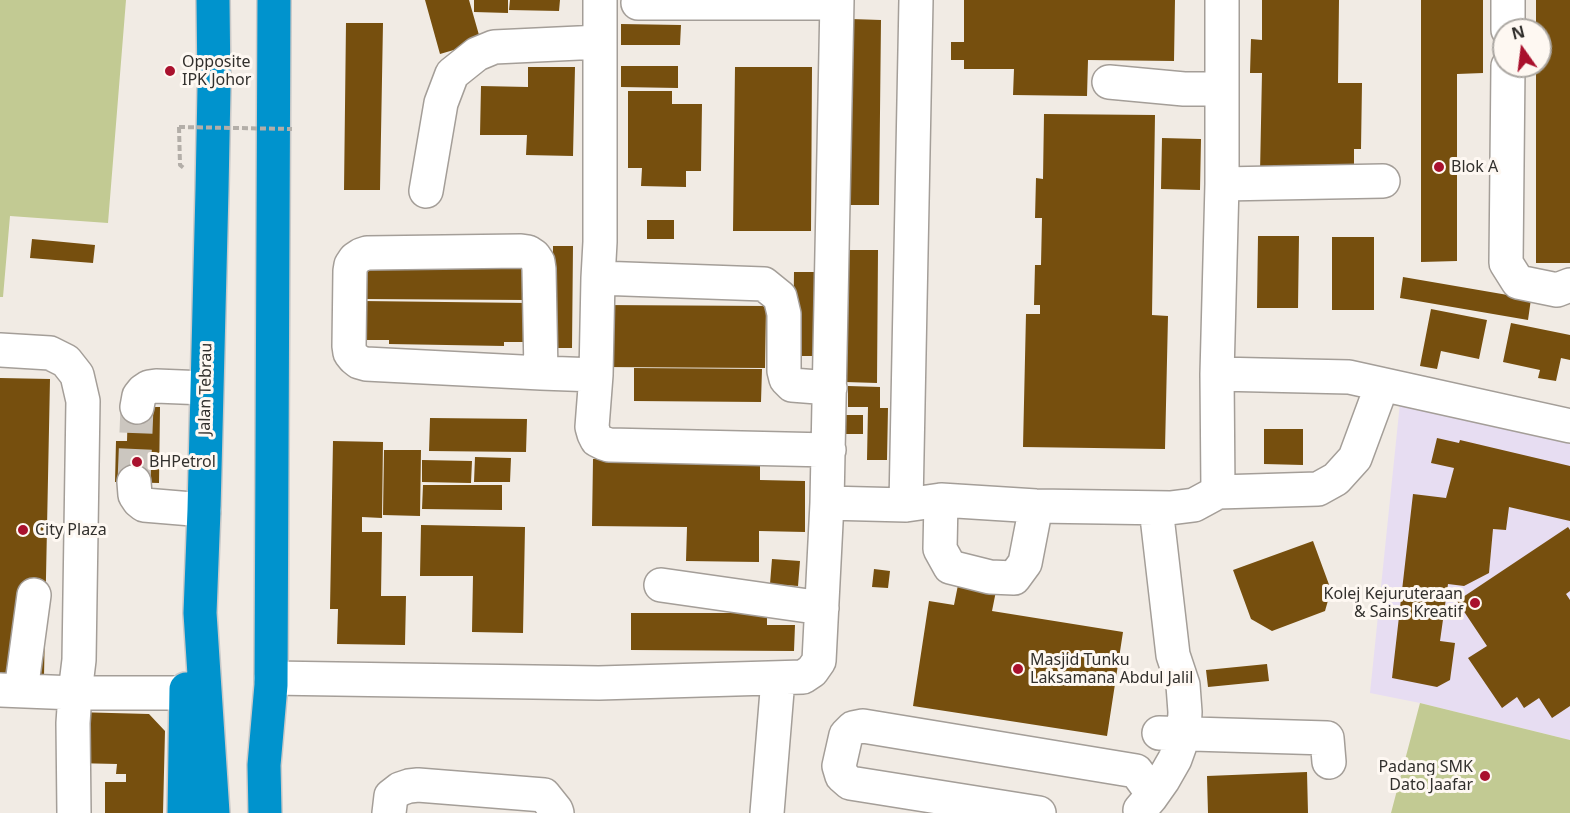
<!DOCTYPE html>
<style>
body{margin:0}
#map{position:relative;width:1570px;height:813px;overflow:hidden;background:#f1ebe4;font-family:"Noto Sans",sans-serif}
canvas{display:block}
.north{position:absolute;left:1492px;top:18px;width:60px;height:60px;box-sizing:border-box;background:#fef8f2;border:2px solid #aca8a3;border-radius:50%;rotate:346deg;font-size:16px;font-weight:700;line-height:24px;text-align:center;color:#32302d}
.north::after{content:'';display:block;margin:auto;width:21px;height:27px;background:#a9112d;clip-path:polygon(50% 0,100% 100%,50% 72%,0 100%)}
</style>
<div id="map">
<canvas width="1570" height="813"></canvas>
<div class="north">N</div>
</div>
<script>
const context = document.querySelector('canvas').getContext('2d');
context.lineJoin = 'round';
function fillPath(path, color) { context.fillStyle = color; context.fill(path, 'evenodd'); }
const poly = rows => new Path2D(rows.map(r => 'M' + r).join(''));
function trace(path, color, width, dash) { context.strokeStyle = color; context.lineWidth = width; context.lineCap = dash ? 'butt' : 'round'; context.setLineDash(dash || []); context.stroke(path); }
function drawText(font, color, halo, rows, align = 'center') {
  context.font = font + ' "Noto Sans",sans-serif'; context.lineWidth = 6; context.setLineDash([]); context.textBaseline = 'middle'; context.strokeStyle = halo; context.fillStyle = color; for (const [text, x, y, turn = 0] of rows) {
    context.save(); context.translate(x, y); context.rotate((+turn || 0) * Math.PI / 180); context.textAlign = isNaN(turn) ? turn : align; if (halo) context.strokeText(text, 0, 0); context.fillText(text, 0, 0); context.restore();
  }
}
fillPath(poly([
 [1400,403,1570,442,1570,740,1420,703,1370,693]
]), '#e7ddf2');
fillPath(poly([
 [0,0,126,0,108,223,10,216,3,297,0,297],
 [1420,703,1570,740,1570,813,1391,813]
]), '#c2ca93');
fillPath(poly([
 [425,0,469,0,481,42,440,54],
 [474,0,508,0,508,13,474,12],
 [510,0,560,0,559,11,509,10],
 [964,0,1175,0,1174,61,1088,60,1087,96,1013,95,1014,69,964,69,964,60,951,60,951,42,964,42],
 [1262,0,1339,0,1338,83,1362,83,1361,149,1354,149,1354,174,1260,173,1262,73,1250,73,1251,39,1262,40],
 [1421,0,1483,0,1483,73,1457,74,1457,261,1421,262],
 [1536,0,1570,0,1570,263,1536,263,1536,66,1540,66,1540,30,1536,30],
 [851,19,881,20,879,205,849,205],
 [346,23,383,23,380,190,344,190],
 [621,24,681,25,680,45,621,45],
 [621,66,678,66,678,88,621,87],
 [528,67,575,67,573,156,526,155,527,135,480,135,481,86,528,87],
 [735,67,812,67,811,231,733,231],
 [628,91,672,91,672,104,702,104,701,171,686,171,686,187,641,186,642,168,628,168],
 [1044,114,1155,115,1152,315,1168,316,1165,449,1023,447,1026,314,1040,314,1040,305,1034,305,1035,265,1041,265,1042,218,1035,218,1036,178,1043,179],
 [1162,138,1201,139,1200,190,1161,189],
 [647,220,674,220,674,239,647,239],
 [1258,236,1299,236,1298,308,1257,308],
 [1332,237,1374,237,1374,310,1332,310],
 [32,239,95,245,93,263,30,258],
 [553,246,573,246,572,348,552,348],
 [846,250,878,250,877,383,845,382],
 [362,263,528,264,527,300,362,299],
 [794,272,818,272,818,356,793,356],
 [1403,277,1531,299,1528,320,1400,298],
 [362,301,528,303,528,342,504,342,504,346,389,344,389,340,361,340],
 [604,305,766,306,765,368,603,367],
 [1431,309,1487,320,1479,359,1441,351,1437,369,1420,366],
 [1511,323,1570,335,1570,360,1561,358,1556,381,1538,378,1540,370,1503,362],
 [634,368,762,369,761,402,634,401],
 [0,378,50,379,44,676,0,675],
 [848,386,880,387,880,408,888,408,887,460,867,460,868,407,848,407],
 [128,407,160,407,159,483,115,482,116,441,127,441],
 [842,415,863,415,863,434,842,434],
 [430,418,527,419,526,452,429,451],
 [1264,429,1303,429,1303,465,1264,464],
 [1437,438,1459,443,1460,440,1570,466,1570,521,1509,507,1506,530,1493,529,1489,573,1464,586,1448,584,1440,641,1455,643,1450,680,1437,687,1392,678,1413,494,1446,498,1454,468,1431,463],
 [333,441,383,442,382,518,362,517,362,532,382,532,381,596,406,596,405,645,337,644,338,609,330,609],
 [384,450,421,450,420,516,383,515],
 [475,457,511,458,510,482,474,482],
 [593,459,760,461,760,480,805,481,805,532,759,531,759,562,686,561,687,527,592,526],
 [422,460,472,461,471,483,422,482],
 [423,485,502,485,502,510,422,509],
 [421,525,525,527,523,633,472,632,473,576,420,576],
 [1568,527,1570,530,1570,591,1566,594,1570,600,1570,706,1552,718,1539,698,1524,708,1517,697,1502,708,1468,658,1487,646,1457,601],
 [1313,541,1331,590,1325,611,1272,631,1251,619,1233,570],
 [772,559,800,561,798,586,770,584],
 [874,569,890,571,888,588,872,587],
 [958,585,996,591,992,611,1123,632,1107,736,913,706,929,601,954,605],
 [631,613,767,613,767,625,795,625,794,651,631,650],
 [1267,664,1269,681,1208,687,1206,670],
 [74,712,149,714,165,731,163,813,105,813,105,782,126,782,126,774,116,774,117,764,73,763],
 [1307,772,1308,813,1208,813,1207,776]
]), '#764f0e');
trace(poly([
 [134,482,137,407]
]), '#cbc6bf', 33, [33, 16]);
const minor = poly([
 [600,0,600,242,598,278,596,375,592,427,594,434,597,440,603,443,609,445,829,450],
 [638,3,836,3],
 [1508,30,1508,0],
 [1508,66,1506,263,1518,282,1557,290,1570,285],
 [1109,82,1184,89,1221,89],
 [1222,184,1383,181],
 [426,191,441,103,452,74,477,54,494,47,600,42],
 [598,278,764,284,780,297,784,314,784,371,786,379,792,385,830,388],
 [0,350,50,353,66,361,77,375,83,401,79,660,75,693,73,723,74,813],
 [541,373,539,269,538,262,534,256,528,252,521,251,367,253,361,255,355,259,351,265,350,271,349,346,350,353,354,358,359,362,366,364,541,373,596,375],
 [1217,374,1349,377,1570,426],
 [137,407,139,396,143,391,149,387,156,386,206,388],
 [134,482,135,495,139,501,144,505,204,510],
 [1218,492,1217,374,1222,184,1222,0],
 [941,500,940,549,950,567,990,577,1014,578,1025,563,1036,506],
 [827,503,906,505,941,500,1036,506,1170,508,1194,505,1218,492,1318,489,1336,479,1355,458,1382,385],
 [906,505,916,0],
 [661,585,822,608],
 [271,678,599,683,803,677,812,671,819,661,827,503,837,0],
 [0,690,75,693,186,693],
 [21,691,34,595],
 [1159,733,1327,738,1329,762],
 [1140,810,1151,797,1163,780,1175,759,1184,734,1185,712,1183,685,1173,655,1156,508],
 [389,813,391,796,400,789,409,786,418,785,544,795,556,810,557,813],
 [767,813,778,679],
 [1039,813,850,783,842,776,839,766,846,735,853,728,863,726,1136,771,1147,786,1151,797]
]);
const highway = poly([
 [213,0,214,88,212,190,204,510,200,613,213,813],
 [184,813,186,689],
 [265,813,264,765,271,685,274,0]
]);
trace(minor, '#a49e98', 36);
trace(highway, '#cac9c8', 36);
trace(poly([
 [179,127,180,165,185,169]
]), '#b3aea8', 4, [6, 3]);
trace(minor, '#fff', 33);
trace(highway, '#0093cd', 33);
trace(poly([
 [179,127,292,129]
]), '#b3aea8', 4, [6, 3]);
for (const [x, y, r, color] of [
 [170,71,6,"#a9112d"],
 [1439,167,6,"#a9112d"],
 [137,462,6,"#a9112d"],
 [23,530,6,"#a9112d"],
 [1475,603,6,"#a9112d"],
 [1018,669,6,"#a9112d"],
 [1485,776,6,"#a9112d"]
]) { const dot = new Path2D(); dot.arc(x, y, r, 0, 2 * Math.PI); context.fillStyle = color; context.fill(dot); trace(dot, '#fef8f2', 2); }
drawText('16px', '#32302d', '#fef8f2', [
 ["Opposite",182,62],
 ["IPK Johor",182,80],
 ["Blok A",1451,167],
 ["BHPetrol",149,462],
 ["City Plaza",35,530],
 ["Kolej Kejuruteraan",1463,594,"right"],
 ["& Sains Kreatif",1463,612,"right"],
 ["Masjid Tunku",1030,660],
 ["Laksamana Abdul Jalil",1030,678],
 ["Padang SMK",1473,767,"right"],
 ["Dato Jaafar",1473,785,"right"]
], 'left');
drawText('16px', '#32302d', '#fef8f2', [
 ["Jalan Tebrau",206,389,-89]
]);
</script>
